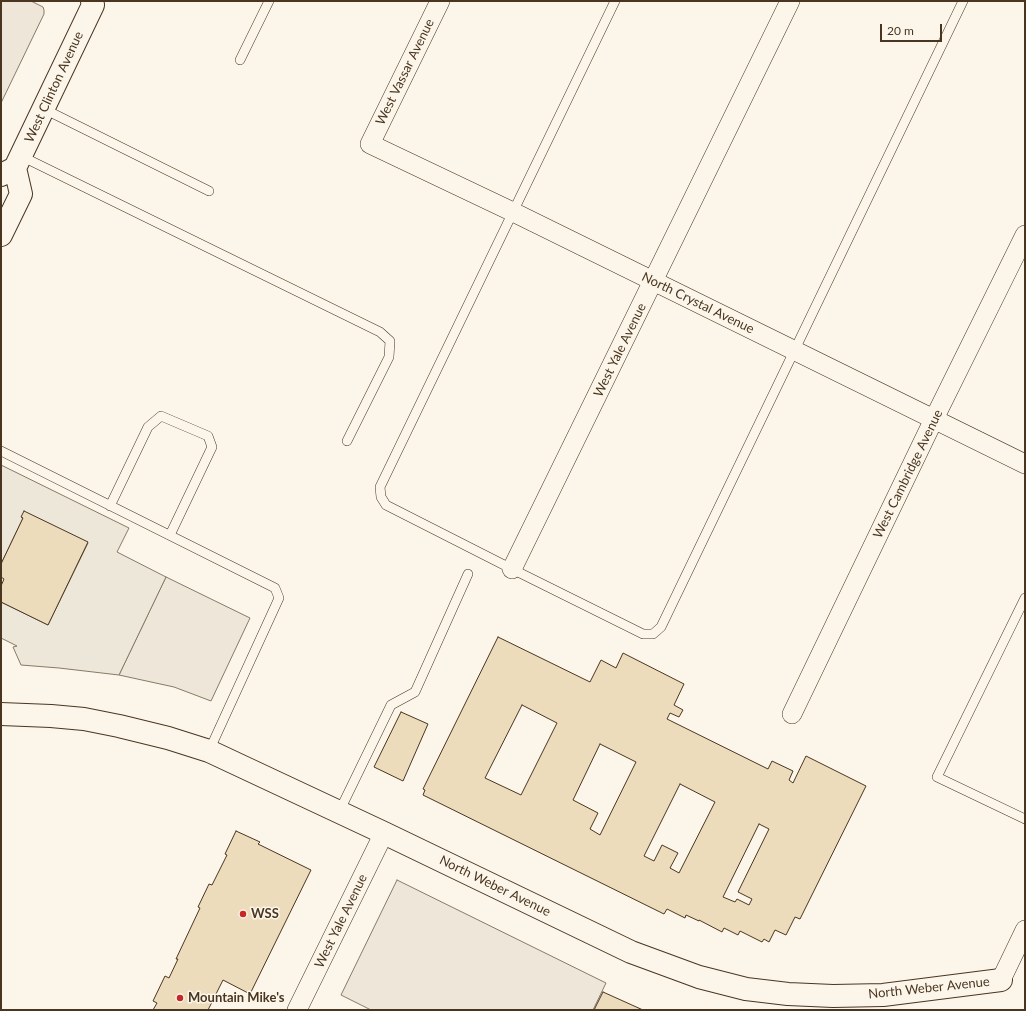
<!DOCTYPE html>
<style>
body{margin:0}
#map{position:relative;width:1026px;height:1011px;overflow:hidden;background:#fbf6e9;font-family:Lato,sans-serif}
canvas{display:block}
.frame{position:absolute;inset:0;border:2px solid #4a3520;pointer-events:none}
.scale{position:absolute;left:880px;top:24px;width:62px;height:18px;box-sizing:border-box;border:2px solid #4a3520;border-top:0;padding-left:5px;font-size:12px;line-height:14px;white-space:nowrap;color:#4a3520;-webkit-text-stroke:3px #fbf6e9;paint-order:stroke}
</style>
<div id="map">
<canvas width="1026" height="1011"></canvas>
<div class="frame"></div>
<div class="scale">20 m</div>
</div>
<script>
const context = document.querySelector('canvas').getContext('2d');
context.lineJoin = 'round';
function fillPath(path, color) { context.fillStyle = color; context.fill(path, 'evenodd'); }
const poly = rows => new Path2D(rows.map(r => 'M' + r).join(''));
function trace(path, color, width, dash) { context.strokeStyle = color; context.lineWidth = width; context.lineCap = dash ? 'butt' : 'round'; context.setLineDash(dash || []); context.stroke(path); }
function drawText(font, color, halo, rows, align = 'center') {
  context.font = font + ' Lato,sans-serif'; context.lineWidth = 3; context.setLineDash([]); context.textBaseline = 'middle'; context.strokeStyle = halo; context.fillStyle = color; for (const [text, x, y, turn = 0] of rows) {
    context.save(); context.translate(x, y); context.rotate((+turn || 0) * Math.PI / 180); context.textAlign = isNaN(turn) ? turn : align; if (halo) context.strokeText(text, 0, 0); context.fillText(text, 0, 0); context.restore();
  }
}
const green = poly([
 [1,1,31,1,43,7,44,10,44,14,1,103,1,1],
 [166,577,250,618,211,701,174,687,119,675,166,577],
 [397,880,606,983,593,1010,371,1010,341,995,397,880]
]);
fillPath(green, '#ede6d9');
trace(green, '#887966', 1);
const parking = poly([
 [1,465,129,528,117,552,166,577,119,675,59,668,21,665,13,647,17,646,1,638,1,602,48,625,88,543,21,517,23,518,1,564,1,465]
]);
fillPath(parking, '#ede7d9');
trace(parking, '#887966', 1);
const building = poly([
 [24,511,88,542,48,625,1,602,1,586,4,579,1,577,1,564,23,518,21,517,24,511],
 [498,637,590,682,601,660,616,668,623,653,684,684,674,705,683,710,679,717,670,713,667,719,768,769,772,761,793,771,789,780,793,783,806,756,866,786,800,919,795,917,786,935,775,930,769,942,764,939,762,942,740,931,738,935,724,928,722,932,699,920,699,921,686,915,685,918,667,909,664,914,423,795,425,790,423,789,498,637],
 [522,705,557,723,521,795,485,778,522,705],
 [600,744,636,762,600,835,590,829,598,813,573,800,600,744],
 [680,784,715,802,679,873,670,868,678,853,662,845,654,861,644,856,680,784],
 [759,824,769,829,738,892,752,899,749,905,737,899,735,902,723,897,759,824],
 [401,712,428,724,403,781,374,767,401,712],
 [236,831,260,842,258,844,311,870,250,994,223,980,208,1010,153,1010,157,1003,153,1001,165,976,169,978,178,959,176,959,200,908,198,907,209,884,212,885,227,855,225,854,236,831],
 [603,992,643,1010,594,1010,603,992]
]);
fillPath(building, '#ecdcbc');
trace(building, '#4a3520', 1);
const service = poly([
 [615,1,380,487,381,497,386,505,512,569,643,634,653,634,661,627,963,1],
 [240,60,269,1],
 [44,109,209,191],
 [21,156,380,332,390,341,389,357,347,441],
 [1,451,275,588,279,598,209,751],
 [110,506,148,427,161,416,208,436,212,447,170,535],
 [1025,598,937,777,1025,819],
 [339,812,391,705,415,692,468,574]
]);
const minor = poly([
 [440,1,370,144,513,212,1025,464],
 [512,569,790,1],
 [792,714,934,419,1025,235],
 [1001,980,1025,930],
 [297,1010,384,833]
]);
const secondary = poly([
 [1,175,15,168,93,5,92,1],
 [1,235,21,194,15,168],
 [1,714,51,716,84,719,119,726,168,738,209,751,384,833,631,952,699,977,746,989,788,994,833,996,883,995,1001,980]
]);
trace(service, '#4a3520', 10);
trace(minor, '#4a3520', 20);
trace(secondary, '#4a3520', 24);
trace(service, '#fbf6e9', 9);
trace(minor, '#fbf6e9', 19);
trace(secondary, '#fbf6e9', 22);
for (const [x, y, r, color] of [
 [243,914,4,"#c62828"],
 [180,998,4,"#c62828"]
]) { const dot = new Path2D(); dot.arc(x, y, r, 0, 2 * Math.PI); context.fillStyle = color; context.fill(dot); trace(dot, '#fbf6e9', 1.5); }
drawText('13px', '#4a3520', '#fbf6e9', [
 ["West Vassar Avenue",405,72,-64],
 ["West Clinton Avenue",54,87,-65],
 ["North Crystal Avenue",698,303,26],
 ["West Yale Avenue",620,350,-64],
 ["West Cambridge Avenue",908,474,-64],
 ["North Weber Avenue",495,886,26],
 ["West Yale Avenue",341,921,-64],
 ["North Weber Avenue",929,988,-6]
]);
drawText('bold 13px', '#4a3520', '#fbf6e9', [
 ["WSS",251,914],
 ["Mountain Mike's",188,998]
], 'left');
</script>
